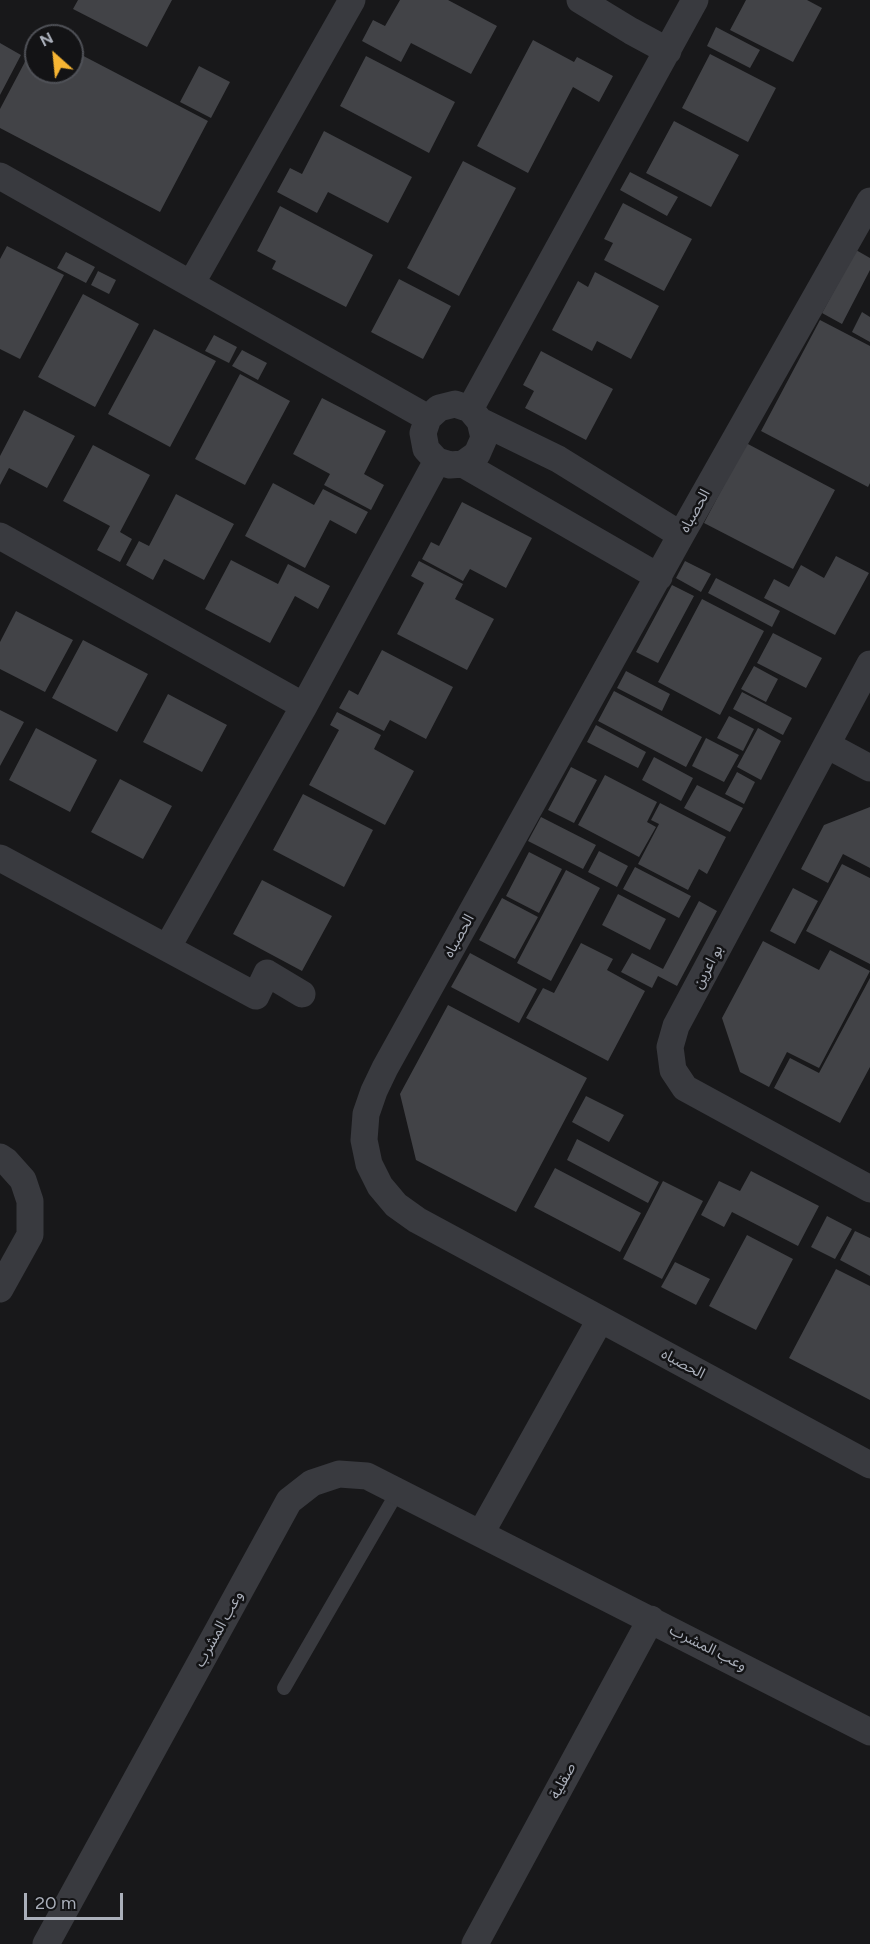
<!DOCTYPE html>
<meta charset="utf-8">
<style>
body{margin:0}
#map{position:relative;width:870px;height:1944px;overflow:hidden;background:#18181a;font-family:Figtree,sans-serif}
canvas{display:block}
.north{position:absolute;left:24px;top:24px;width:60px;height:60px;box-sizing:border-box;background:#131315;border:2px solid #4f5157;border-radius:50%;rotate:333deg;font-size:16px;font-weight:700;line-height:24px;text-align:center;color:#aaafba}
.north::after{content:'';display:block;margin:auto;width:21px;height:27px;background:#f7b533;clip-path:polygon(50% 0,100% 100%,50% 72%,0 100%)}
.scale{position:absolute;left:24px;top:1893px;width:99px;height:27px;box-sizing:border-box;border:3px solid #aaafba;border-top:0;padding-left:8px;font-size:18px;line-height:21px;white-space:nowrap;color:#aaafba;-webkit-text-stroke:4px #131315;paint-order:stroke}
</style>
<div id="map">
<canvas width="870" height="1944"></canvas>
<div class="north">N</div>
<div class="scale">20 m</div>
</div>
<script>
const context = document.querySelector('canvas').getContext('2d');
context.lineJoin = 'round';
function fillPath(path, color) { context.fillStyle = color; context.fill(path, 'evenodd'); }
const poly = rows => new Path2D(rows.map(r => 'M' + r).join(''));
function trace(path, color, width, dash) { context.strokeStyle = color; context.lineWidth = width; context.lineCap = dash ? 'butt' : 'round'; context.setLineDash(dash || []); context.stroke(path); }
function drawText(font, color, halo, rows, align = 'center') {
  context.font = font + ' Figtree,"Noto Sans Arabic",sans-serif'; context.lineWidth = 5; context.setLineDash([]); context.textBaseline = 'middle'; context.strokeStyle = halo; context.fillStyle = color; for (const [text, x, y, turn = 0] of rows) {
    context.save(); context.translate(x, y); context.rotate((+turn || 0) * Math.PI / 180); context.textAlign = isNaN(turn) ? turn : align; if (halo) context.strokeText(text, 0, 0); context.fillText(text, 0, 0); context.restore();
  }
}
fillPath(poly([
 [78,0,172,0,147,47,73,9],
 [400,0,448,0,497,26,471,74,411,43,401,62,362,41,373,20,385,26],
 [746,0,807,0,822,8,793,62,730,30],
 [716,27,760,50,750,68,707,46],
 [533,40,574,62,577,57,613,76,599,102,573,87,528,173,477,146],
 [36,41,36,72,72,72,72,50,208,121,160,212,0,128,0,109],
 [0,43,21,55,0,95],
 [710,54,776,88,748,142,682,108],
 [366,56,455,102,429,153,340,106],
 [199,66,230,82,211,118,180,102],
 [674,121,739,155,711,207,646,173],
 [324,131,412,177,388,223,328,192,317,213,277,192,290,168,302,174],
 [463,161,516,188,459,296,407,268],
 [630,172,678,197,667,216,620,190],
 [623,203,692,239,664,291,604,260,613,243,604,239],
 [280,206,373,255,346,307,272,269,276,261,257,251],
 [7,246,64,275,20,359,0,349,0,259],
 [856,250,870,258,870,270,842,324,822,313],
 [66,252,95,267,86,283,57,268],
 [98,271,116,280,109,294,91,285],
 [595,272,659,306,631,359,597,341,592,351,552,330,578,281,588,287],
 [399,279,451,306,423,359,371,332],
 [83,294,139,324,95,407,38,377],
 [862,312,870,317,870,342,852,332],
 [820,320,870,346,870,483,868,487,761,431],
 [154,329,216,361,170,447,108,414],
 [214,335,237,347,229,363,205,351],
 [242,350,267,363,258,380,232,366],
 [541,351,613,389,586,440,525,408,534,391,523,385],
 [240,374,290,401,245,485,195,459],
 [322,398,386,431,364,474,384,485,371,510,324,485,330,474,293,454],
 [24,410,75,436,47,488,9,468,0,485,0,456],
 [746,443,835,490,793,569,704,523],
 [93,445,150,475,120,532,132,539,120,562,97,550,110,526,63,501],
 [273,483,314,505,323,489,368,512,356,534,330,520,305,568,245,536],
 [176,494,234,524,204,580,164,559,153,580,126,565,139,541,149,546],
 [462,502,532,538,506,588,470,569,463,581,422,559,431,542,439,546],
 [836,556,869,573,835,635,764,598,774,579,789,587,801,565,824,578],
 [231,560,278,584,288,564,330,586,318,609,295,596,270,643,205,609],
 [419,561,463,584,455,599,494,619,467,670,397,634,424,583,411,576],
 [685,561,711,574,701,592,676,578],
 [716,578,780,611,772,627,708,593],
 [672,585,694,596,658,663,636,652],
 [702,599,764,631,720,715,658,682],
 [16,611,73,640,45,692,0,669,0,642],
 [773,633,822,658,806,688,757,663],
 [83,640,148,674,117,732,52,698],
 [382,650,453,687,426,739,390,720,384,731,339,708,349,690,358,695],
 [754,666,778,679,766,702,741,689],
 [626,671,670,694,662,711,617,688],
 [614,691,702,737,686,767,598,721],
 [742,692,792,718,783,735,733,709],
 [168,694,227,725,202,772,143,742],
 [0,710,24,722,0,766],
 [337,712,381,735,374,749,414,771,385,825,309,785,339,730,330,725],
 [729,716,754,729,743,751,717,738],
 [596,725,646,752,638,768,587,742],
 [36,728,97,760,70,812,9,780],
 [758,728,781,741,761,780,737,767],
 [706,738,739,755,724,782,692,766],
 [654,757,693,778,681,801,642,780],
 [571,767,597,780,574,823,548,810],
 [737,772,755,782,744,804,725,794],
 [605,775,657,802,647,822,656,827,639,857,578,825],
 [120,779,172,806,143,859,91,832],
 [697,785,743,808,730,832,684,808],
 [303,794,373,830,344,887,273,850],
 [660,803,726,837,707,874,699,869,688,890,638,864,659,824,651,820],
 [870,807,870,868,843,854,828,883,801,869,824,825],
 [541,817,596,845,583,869,528,841],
 [599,851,628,866,617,887,588,872],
 [529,852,562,869,539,913,506,896],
 [842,864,870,878,870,964,806,931],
 [635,867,691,896,679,918,623,889],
 [566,870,600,888,551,981,517,963],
 [262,880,332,916,302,971,233,934],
 [793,888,818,901,795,944,770,931],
 [618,894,666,919,650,950,602,925],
 [502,898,538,917,515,959,479,940],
 [699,901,717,911,677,986,658,976,652,988,621,972,632,953,663,969],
 [763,941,819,970,830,950,870,971,819,1068,787,1052,769,1087,740,1072,722,1018],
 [581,943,613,959,607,970,645,991,608,1061,526,1018,543,988,554,993],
 [470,953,537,989,519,1023,451,987],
 [870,978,870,1067,840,1123,774,1088,790,1058,819,1073],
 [448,1005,587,1078,516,1212,416,1160,400,1094],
 [586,1096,624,1115,609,1142,572,1122],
 [577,1139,659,1182,648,1203,567,1160],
 [555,1168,641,1213,620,1252,534,1207],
 [751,1171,819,1206,798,1246,732,1212,724,1227,701,1215,719,1181,740,1191],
 [663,1181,703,1201,662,1279,623,1259],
 [827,1216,852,1229,835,1259,811,1247],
 [855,1231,870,1238,870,1276,840,1260],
 [747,1235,793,1259,756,1330,709,1306],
 [675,1262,710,1279,696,1305,661,1287],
 [836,1269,870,1286,870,1400,789,1358]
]), '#424347');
trace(poly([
 [284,1688,398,1491]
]), '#393a3f', 14);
trace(poly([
 [580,0,631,31,668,51],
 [0,176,428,418],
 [870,201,681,535,385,1068,374,1091,366,1114,364,1140,369,1164,380,1186,396,1205,417,1220,870,1465],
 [191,284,352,0],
 [470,409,695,0],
 [480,421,484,438,477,454,463,464,450,465,437,461,426,449,423,433,428,418,439,408,455,404,470,409,480,421,558,459,681,535],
 [463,464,659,577],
 [0,536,304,706],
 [870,664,676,1026,670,1047,673,1070,685,1088,870,1189],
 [827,745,870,768],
 [0,858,256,996,267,973,302,994],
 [167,948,304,706,437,461],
 [0,1157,6,1161,23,1180,30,1201,30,1235,0,1289],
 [481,1533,600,1320],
 [46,1944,289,1501,312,1483,339,1474,367,1476,870,1732],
 [475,1944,651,1619]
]), '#393a3f', 27);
drawText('15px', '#aaafba', '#131315', [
 ["الحصباه",695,511,-61],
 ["الحصباه",459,936,-61],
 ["بو اعرين",708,967,-62],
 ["الحصباه",683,1364,28],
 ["وعب المشرب",219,1629,-61],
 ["وعب المشرب",708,1648,27],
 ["صقلية",563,1781,-62]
]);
</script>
